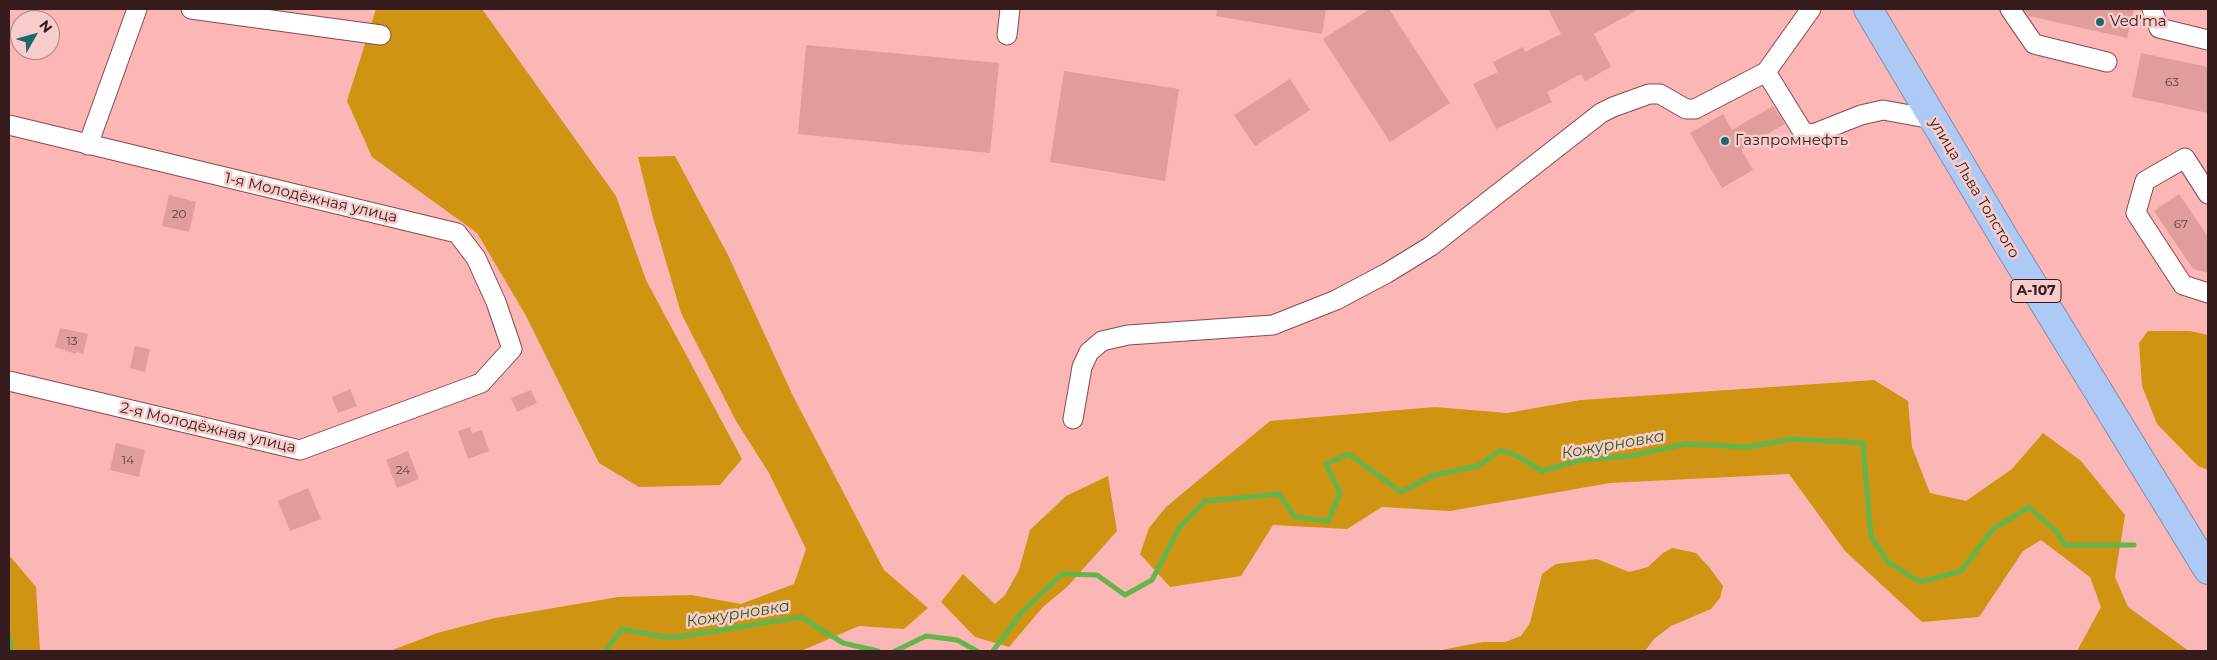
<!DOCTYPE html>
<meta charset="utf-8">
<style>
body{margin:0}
#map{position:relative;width:2217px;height:660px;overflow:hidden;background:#fcb6b6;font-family:Montserrat,sans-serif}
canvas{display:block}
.frame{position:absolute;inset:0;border:10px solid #351b1c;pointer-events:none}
.north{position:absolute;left:10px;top:10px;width:50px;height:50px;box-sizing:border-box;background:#f7cccb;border:1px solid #a98585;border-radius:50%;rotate:52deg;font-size:14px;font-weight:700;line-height:20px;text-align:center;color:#351b1c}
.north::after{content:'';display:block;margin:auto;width:18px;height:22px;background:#1b696c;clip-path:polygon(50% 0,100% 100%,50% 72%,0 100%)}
</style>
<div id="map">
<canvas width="2217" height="660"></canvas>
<div class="frame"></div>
<div class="north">N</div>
</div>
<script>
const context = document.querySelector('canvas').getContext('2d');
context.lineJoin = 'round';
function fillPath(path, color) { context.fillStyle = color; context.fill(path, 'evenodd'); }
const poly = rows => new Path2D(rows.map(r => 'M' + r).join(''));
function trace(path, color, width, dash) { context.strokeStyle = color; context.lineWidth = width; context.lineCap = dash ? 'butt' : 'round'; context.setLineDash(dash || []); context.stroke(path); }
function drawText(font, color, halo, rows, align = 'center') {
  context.font = font + ' Montserrat,sans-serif'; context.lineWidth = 5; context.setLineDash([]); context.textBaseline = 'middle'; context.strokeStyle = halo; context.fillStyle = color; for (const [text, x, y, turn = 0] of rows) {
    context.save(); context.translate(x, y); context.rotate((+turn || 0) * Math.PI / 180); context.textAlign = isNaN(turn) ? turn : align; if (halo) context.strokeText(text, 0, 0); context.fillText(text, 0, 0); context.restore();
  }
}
fillPath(poly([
 [376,9,482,9,616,196,646,280,742,459,720,485,639,487,599,463,525,314,477,233,372,157,347,101],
 [675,156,728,255,793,396,884,570,928,608,904,629,859,626,801,651,390,651,437,633,495,618,618,597,691,595,741,604,794,584,806,549,769,473,736,421,681,313,652,214,638,157],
 [2148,331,2190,331,2208,335,2208,470,2198,466,2157,424,2142,386,2139,343],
 [1874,380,1908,401,1912,447,1930,493,1966,501,2012,469,2043,433,2081,461,2125,515,2115,577,2128,607,2189,651,2077,651,2101,607,2090,577,2041,540,2023,551,1979,617,1922,622,1845,551,1789,474,1610,483,1450,511,1382,507,1347,529,1273,525,1241,576,1170,587,1140,554,1149,528,1166,507,1270,421,1435,407,1507,413,1581,400],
 [1108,476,1117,531,1067,587,1043,607,1009,647,975,637,941,602,963,574,995,604,1005,595,1019,570,1030,530,1066,496],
 [1672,548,1696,553,1709,567,1723,586,1720,598,1711,609,1671,626,1654,639,1645,651,1436,651,1483,642,1505,642,1521,636,1530,623,1542,574,1556,564,1597,559,1629,572,1648,567,1663,553],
 [9,555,36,587,40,651,9,651]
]), '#d09413');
trace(poly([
 [9,635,11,651],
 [605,651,622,629,671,638,801,617,843,643,878,651],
 [895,651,926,636,957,640,977,651],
 [993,651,1022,612,1062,574,1097,575,1125,595,1152,580,1179,528,1205,501,1279,494,1295,517,1328,521,1340,493,1326,464,1349,454,1401,492,1434,475,1478,466,1501,450,1517,456,1542,471,1581,460,1631,456,1685,444,1749,447,1792,439,1863,443,1871,537,1888,562,1920,582,1961,571,1993,529,2029,507,2057,532,2065,545,2134,545]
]), '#64b54c', 5);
fillPath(poly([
 [1217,9,1326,9,1322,34,1216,16],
 [1370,9,1389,9,1450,103,1390,142,1323,39],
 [1548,9,1639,9,1594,34,1611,67,1585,81,1581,74,1547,92,1552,102,1496,129,1473,84,1498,72,1493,62,1523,47,1525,52,1561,34],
 [2023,9,2134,9,2127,38,2029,16],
 [806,45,999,63,990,153,798,134],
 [2141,53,2208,67,2208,113,2132,97],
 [1064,71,1179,89,1165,181,1050,162],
 [1290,79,1310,110,1255,146,1234,115],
 [1773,106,1785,124,1741,149,1753,170,1722,188,1690,133,1723,114,1732,130],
 [2179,194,2208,237,2208,273,2193,269,2154,211],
 [169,195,196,202,189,232,162,226],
 [60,328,88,334,83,354,76,352,76,354,55,347],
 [135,346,150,349,145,372,130,368],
 [350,389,357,406,338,413,332,397],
 [531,390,537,403,517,412,511,398],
 [470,427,472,433,482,430,489,451,468,459,458,431],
 [116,443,145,450,139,477,110,470],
 [408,451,419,479,397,488,386,460],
 [308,488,321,519,290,531,278,501]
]), '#e19c9c');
const minor = poly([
 [191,9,381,35],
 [1811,9,1766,72,1803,132,1813,134,1861,115,1883,110,1932,119],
 [2010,9,2034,44,2107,62],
 [2152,9,2159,28,2208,40],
 [1007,35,1010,9],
 [9,125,457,233,476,258,496,302,512,349,481,383,300,450,9,381],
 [88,145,137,9],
 [2208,194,2185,158,2145,181,2136,213,2183,285,2208,293],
 [1073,419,1082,367,1089,352,1102,341,1128,335,1273,325,1336,300,1387,273,1431,246,1601,113,1613,107,1649,94,1660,94,1686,109,1695,109,1766,72]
]);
const highway = poly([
 [1868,9,2006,241,2208,570]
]);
trace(minor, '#874a4c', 21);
trace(highway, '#838daa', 30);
trace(minor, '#fff', 19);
trace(highway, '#adcaf6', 28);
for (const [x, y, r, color] of [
 [2100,22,5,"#1b696c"],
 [1725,141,5,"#1b696c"]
]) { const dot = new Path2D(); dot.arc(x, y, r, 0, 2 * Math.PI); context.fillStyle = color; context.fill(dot); trace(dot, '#f7cccb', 2); }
drawText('12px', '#603b3c', null, [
 ["63",2172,82],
 ["20",179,214],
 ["67",2181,224],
 ["13",72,341],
 ["14",128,460],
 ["24",403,470]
]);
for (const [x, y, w] of [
 [2036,291,50]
]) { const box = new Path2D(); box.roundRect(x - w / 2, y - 11.5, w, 23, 4); context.fillStyle = '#f7cccb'; context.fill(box); trace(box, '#351b1c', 1); }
drawText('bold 14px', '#351b1c', null, [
 ["А-107",2036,291]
]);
drawText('15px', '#351b1c', '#f7cccb', [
 ["Ved'ma",2110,22],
 ["Газпромнефть",1735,141]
], 'left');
drawText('15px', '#351b1c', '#f7cccb', [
 ["улица Льва Толстого",1974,188,59],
 ["1-я Молодёжная улица",311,198,13],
 ["2-я Молодёжная улица",208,428,13]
]);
drawText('italic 16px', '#2c601a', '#f7cccb', [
 ["Кожурновка",1613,445,-10],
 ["Кожурновка",738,614,-9]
]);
</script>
